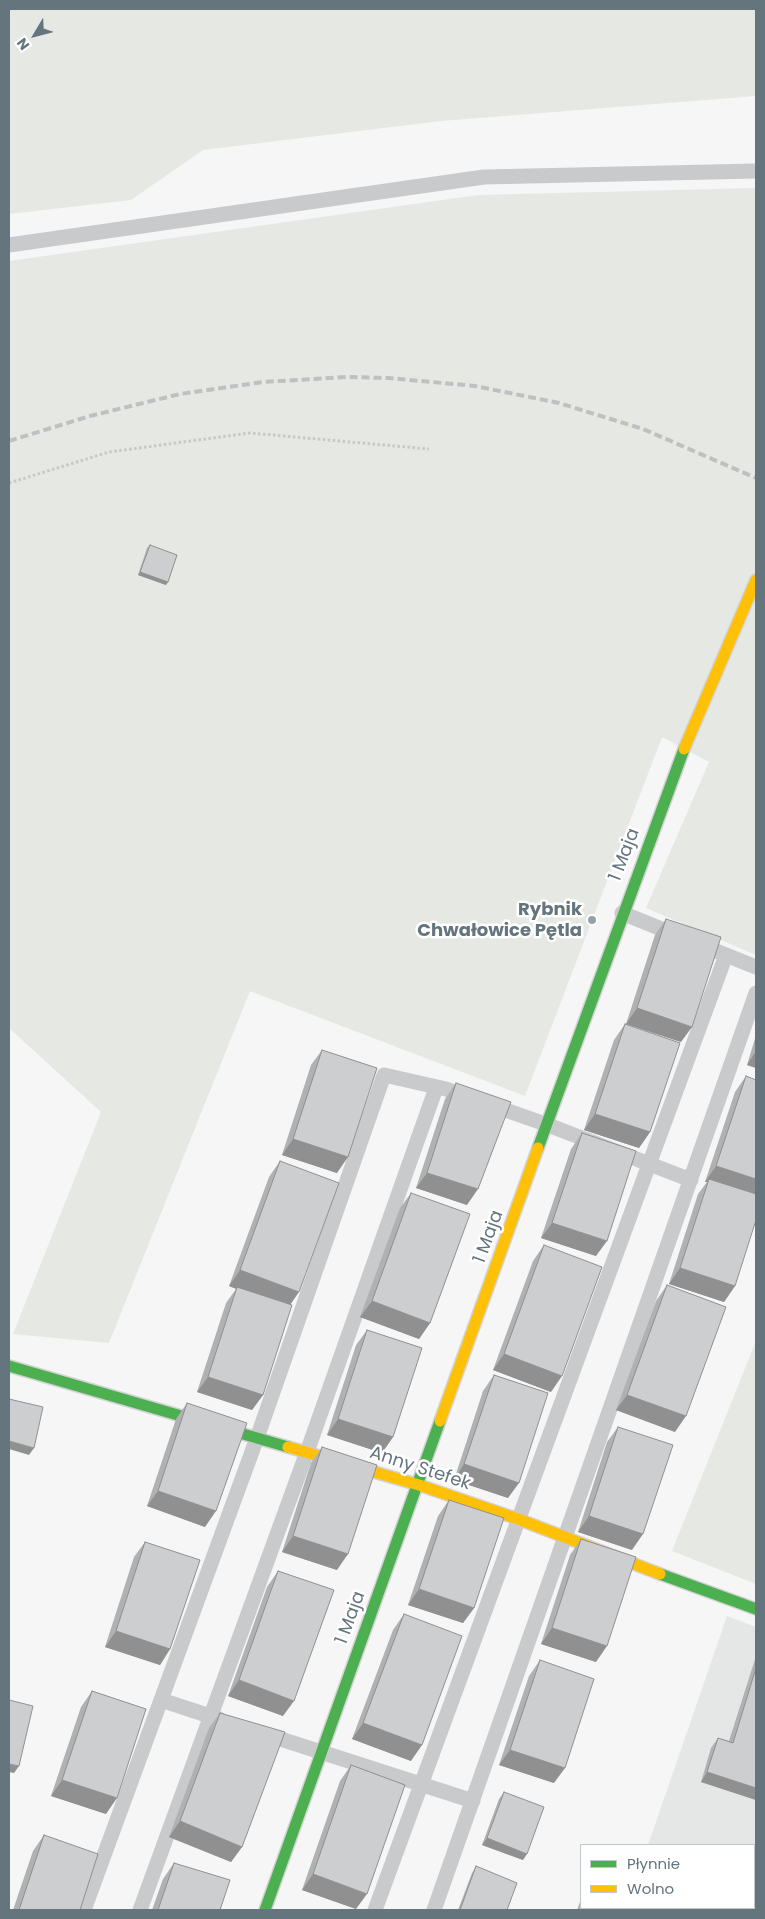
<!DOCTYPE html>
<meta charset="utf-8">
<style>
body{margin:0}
#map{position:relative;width:765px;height:1919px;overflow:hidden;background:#f6f6f6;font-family:Poppins,sans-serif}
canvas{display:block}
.frame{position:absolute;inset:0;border:10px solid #64757e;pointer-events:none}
.legend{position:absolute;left:580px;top:1844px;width:175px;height:65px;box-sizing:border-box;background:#fff;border:1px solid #c1c8cb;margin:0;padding:6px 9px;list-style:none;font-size:15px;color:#64757e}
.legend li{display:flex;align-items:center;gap:10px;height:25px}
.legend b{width:25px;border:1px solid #c1c8cb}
.north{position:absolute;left:10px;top:10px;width:50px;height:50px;-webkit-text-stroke:4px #fff;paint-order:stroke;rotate:233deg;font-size:14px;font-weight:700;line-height:20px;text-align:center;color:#64757e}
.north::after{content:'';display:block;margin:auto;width:18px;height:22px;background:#64757e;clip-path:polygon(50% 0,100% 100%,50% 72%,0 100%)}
</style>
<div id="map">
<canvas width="765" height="1919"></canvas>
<div class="frame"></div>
<ul class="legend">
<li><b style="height:6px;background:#4caf50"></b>Płynnie</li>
<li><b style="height:6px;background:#ffc107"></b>Wolno</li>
</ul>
<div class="north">N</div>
</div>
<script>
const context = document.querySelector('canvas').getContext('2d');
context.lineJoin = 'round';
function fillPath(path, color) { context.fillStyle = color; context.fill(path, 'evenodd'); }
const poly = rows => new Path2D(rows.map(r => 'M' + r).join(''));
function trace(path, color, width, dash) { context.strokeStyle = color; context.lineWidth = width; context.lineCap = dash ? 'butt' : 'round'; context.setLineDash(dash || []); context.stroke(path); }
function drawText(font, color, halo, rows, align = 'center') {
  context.font = font + ' Poppins,sans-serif'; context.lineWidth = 5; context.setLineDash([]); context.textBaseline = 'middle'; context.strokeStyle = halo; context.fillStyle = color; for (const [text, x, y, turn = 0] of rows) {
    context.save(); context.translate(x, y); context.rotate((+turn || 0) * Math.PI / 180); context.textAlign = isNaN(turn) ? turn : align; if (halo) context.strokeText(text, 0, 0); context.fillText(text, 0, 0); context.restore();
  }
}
fillPath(poly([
 [727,1616,756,1627,756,1910,672,1910,666,1908,754,1908,754,1845,648,1845]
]), '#e5e7e6');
fillPath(poly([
 [9,9,756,9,756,96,441,121,203,150,131,200,9,214],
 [756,188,756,955,646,908,709,762,662,737,525,1096,250,991,109,1343,13,1334,101,1112,9,1028,9,261,478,195],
 [756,1341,756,1584,672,1551]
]), '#e6e8e3');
const fast = poly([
 [538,1148,684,749],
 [9,1366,288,1447],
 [660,1574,756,1609],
 [265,1910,440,1421]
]);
const slow = poly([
 [684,749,756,580],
 [440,1421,538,1148],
 [288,1447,419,1485,518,1519,660,1574]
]);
trace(fast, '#d2d3d4', 14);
trace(slow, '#d2d3d4', 14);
trace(poly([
 [9,483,109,452,250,433,429,449]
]), '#c6c8c9', 3, [2.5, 2.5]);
trace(poly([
 [9,245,484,177,756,171],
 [726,955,756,967],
 [161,1700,219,1719],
 [262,1733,473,1801],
 [84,1910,257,1438,384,1075,446,1089,548,1125,691,1180],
 [140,1910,307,1452,436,1088],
 [375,1910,726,955,622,913],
 [434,1910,756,993]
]), '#c9cacb', 15);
trace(fast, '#4caf50', 11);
trace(slow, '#ffc107', 11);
trace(poly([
 [9,441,90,416,180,394,263,382,347,377,389,378,475,386,559,403,643,429,756,478]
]), '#bfc0c2', 4, [8, 4]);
fillPath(poly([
 [150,545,166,585,138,575,147,548],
 [666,919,681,1042,626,1024,655,935],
 [625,1024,650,1132,639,1148,584,1130,614,1040],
 [756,1035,756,1068,747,1065],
 [322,1050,337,1173,282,1155,311,1065],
 [746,1076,735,1286,724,1302,669,1284,698,1194,707,1182,705,1182,735,1092],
 [456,1083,467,1205,416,1188,445,1099],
 [582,1133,596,1256,541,1238,571,1149],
 [280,1161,290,1305,263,1395,252,1410,197,1392,226,1303,236,1289,229,1286,269,1177],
 [411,1193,430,1323,419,1339,360,1317,400,1208],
 [544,1245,551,1392,493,1370,533,1261],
 [667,1285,675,1432,616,1410,656,1301],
 [367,1330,393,1437,382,1453,327,1435,356,1345],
 [494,1375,508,1498,454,1480,483,1391],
 [187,1403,205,1527,147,1506,176,1419],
 [618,1427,632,1550,578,1532,607,1442],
 [322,1447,337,1570,282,1552,311,1463],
 [449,1500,474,1608,463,1623,408,1605,438,1516],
 [581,1539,596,1662,541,1644,570,1555],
 [145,1542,170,1649,160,1665,105,1647,134,1557],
 [278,1571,283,1716,228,1696,267,1587],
 [404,1614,411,1761,352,1739,393,1630],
 [756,1656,756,1800,701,1782,711,1748,718,1738,729,1741],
 [540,1660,554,1783,499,1765,529,1676],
 [92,1691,106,1814,51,1796,81,1707],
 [220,1713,242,1847,231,1862,169,1837,209,1728],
 [351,1765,356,1909,302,1890,340,1781],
 [504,1792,523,1860,482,1845,499,1799],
 [44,1835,80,1910,13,1910,33,1851],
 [174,1863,220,1910,152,1910,163,1879],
 [476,1866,507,1910,458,1910,472,1873],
 [581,1899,581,1908,644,1910,577,1910]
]), '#b0b1b2');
fillPath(poly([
 [140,572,168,582,166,585,138,575],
 [637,1008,692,1027,681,1042,626,1024],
 [756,1051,756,1068,747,1065],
 [595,1114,650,1132,639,1148,584,1130],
 [293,1139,348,1157,337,1173,282,1155],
 [716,1166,756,1179,756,1198,709,1179,707,1182,705,1182],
 [427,1173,478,1189,467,1205,416,1188],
 [552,1223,607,1241,596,1256,541,1238],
 [680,1268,735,1286,724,1302,669,1284],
 [240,1270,299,1292,288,1308,229,1286],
 [372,1301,430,1323,419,1339,360,1317],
 [504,1354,562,1376,551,1392,493,1370],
 [208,1377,263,1395,252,1410,197,1392],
 [627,1395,686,1416,675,1432,616,1410],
 [338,1419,393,1437,382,1453,327,1435],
 [9,1441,34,1448,29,1455,9,1449],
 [464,1464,519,1483,508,1498,454,1480],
 [158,1491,216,1511,205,1527,147,1506],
 [589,1516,643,1534,632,1550,578,1532],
 [293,1536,348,1554,337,1570,282,1552],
 [419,1589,474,1608,463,1623,408,1605],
 [552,1628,607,1646,596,1662,541,1644],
 [116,1631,170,1649,160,1665,105,1647],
 [239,1680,294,1701,283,1716,228,1696],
 [363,1723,422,1745,411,1761,352,1739],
 [510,1750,565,1768,554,1783,499,1765],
 [9,1764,19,1766,14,1773,9,1772],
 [707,1772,756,1788,756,1800,701,1782],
 [62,1780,117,1798,106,1814,51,1796],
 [180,1821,242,1847,231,1862,169,1837],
 [487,1838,527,1854,523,1860,482,1845],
 [313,1874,367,1894,356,1909,302,1890]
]), '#909091');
const building = poly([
 [150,545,177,555,168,582,140,572,150,545],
 [666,919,721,937,692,1027,637,1008,666,919],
 [625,1024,680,1043,650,1132,595,1114,625,1024],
 [322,1050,377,1068,348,1157,293,1139,322,1050],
 [746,1076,756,1080,756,1179,716,1166,746,1076],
 [456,1083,511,1102,478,1189,427,1173,456,1083],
 [582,1133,636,1151,607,1241,552,1223,582,1133],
 [280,1161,339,1183,299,1292,240,1270,280,1161],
 [709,1179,756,1194,756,1220,735,1286,680,1268,709,1179],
 [411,1193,470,1214,430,1323,372,1301,411,1193],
 [544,1245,602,1267,562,1376,504,1354,544,1245],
 [667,1285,726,1307,686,1416,627,1395,667,1285],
 [237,1287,292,1305,263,1395,208,1377,237,1287],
 [367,1330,422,1348,393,1437,338,1419,367,1330],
 [494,1375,548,1393,519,1483,464,1464,494,1375],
 [9,1399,43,1407,34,1448,9,1441,9,1399],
 [187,1403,247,1423,216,1511,158,1491,187,1403],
 [618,1427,673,1445,643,1534,589,1516,618,1427],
 [322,1447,377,1465,348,1554,293,1536,322,1447],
 [449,1500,504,1518,474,1608,419,1589,449,1500],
 [581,1539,636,1557,607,1646,552,1628,581,1539],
 [145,1542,200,1560,170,1649,116,1631,145,1542],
 [278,1571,334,1590,294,1701,239,1680,278,1571],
 [404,1614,462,1636,422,1745,363,1723,404,1614],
 [540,1660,594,1679,565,1768,510,1750,540,1660],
 [756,1668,756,1788,707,1772,718,1738,733,1743,756,1668],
 [92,1691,146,1709,117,1798,62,1780,92,1691],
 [9,1700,33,1706,19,1766,9,1764,9,1700],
 [220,1713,285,1732,242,1847,180,1821,220,1713],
 [351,1765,405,1785,367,1894,313,1874,351,1765],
 [504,1792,544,1807,527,1854,487,1838,504,1792],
 [44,1835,98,1854,80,1910,19,1910,44,1835],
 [174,1863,230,1880,220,1910,158,1910,174,1863],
 [476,1866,517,1883,507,1910,460,1910,476,1866],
 [582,1908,645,1908,644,1910,581,1910,582,1908]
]);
fillPath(building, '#cdcecf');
trace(building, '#909091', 1);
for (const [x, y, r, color] of [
 [592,920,5,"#97a2a8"]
]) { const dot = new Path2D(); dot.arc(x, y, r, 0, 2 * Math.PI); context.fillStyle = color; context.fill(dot); trace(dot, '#fff', 2); }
drawText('18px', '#64757e', '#fff', [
 ["1 Maja",625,855,-69],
 ["1 Maja",489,1237,-70],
 ["Anny Stefek",420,1469,18],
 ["1 Maja",351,1618,-70]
]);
drawText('bold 18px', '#64757e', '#fff', [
 ["Rybnik",582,910],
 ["Chwałowice Pętla",582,931]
], 'right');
</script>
